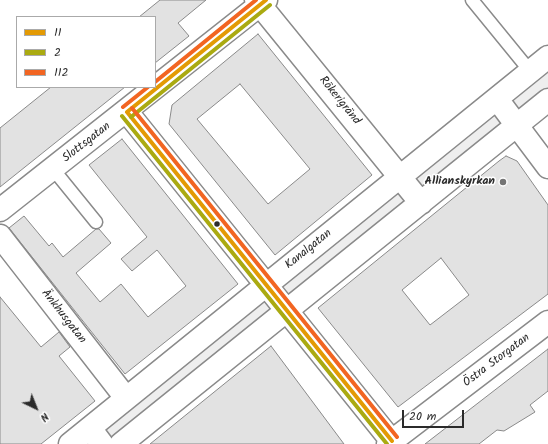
<!DOCTYPE html>
<meta charset="utf-8">
<style>
body{margin:0}
#map{position:relative;width:548px;height:444px;overflow:hidden;background:#fff;font-family:Kalam,sans-serif}
canvas{display:block}
.legend{position:absolute;left:16px;top:16px;width:140px;height:72px;box-sizing:border-box;background:#fff;border:1px solid #aaa;margin:0;padding:5px 7px;list-style:none;font-size:12px;color:#2b2b2b}
.legend li{display:flex;align-items:center;gap:8px;height:20px}
.legend b{width:20px;border:1px solid #aaa}
.north{position:absolute;left:16px;top:388px;width:40px;height:40px;-webkit-text-stroke:3px #fff;paint-order:stroke;rotate:137deg;font-size:11px;font-weight:700;line-height:16px;text-align:center;color:#2b2b2b}
.north::after{content:'';display:block;margin:auto;width:14px;height:18px;background:#2b2b2b;clip-path:polygon(50% 0,100% 100%,50% 72%,0 100%)}
.scale{position:absolute;left:402px;top:410px;width:62px;height:18px;box-sizing:border-box;border:2px solid #2b2b2b;border-top:0;padding-left:5px;font-size:12px;line-height:14px;white-space:nowrap;color:#2b2b2b;-webkit-text-stroke:3px #fff;paint-order:stroke}
</style>
<div id="map">
<canvas width="548" height="444"></canvas>
<ul class="legend">
<li><b style="height:5px;background:#e39a04"></b>11</li>
<li><b style="height:5px;background:#aa1"></b>2</li>
<li><b style="height:5px;background:#f26522"></b>112</li>
</ul>
<div class="north">N</div>
<div class="scale">20 m</div>
</div>
<script>
const context = document.querySelector('canvas').getContext('2d');
context.lineJoin = 'round';
function fillPath(path, color) { context.fillStyle = color; context.fill(path, 'evenodd'); }
const poly = rows => new Path2D(rows.map(r => 'M' + r).join(''));
function trace(path, color, width, dash) { context.strokeStyle = color; context.lineWidth = width; context.lineCap = dash ? 'butt' : 'round'; context.setLineDash(dash || []); context.stroke(path); }
function drawText(font, color, halo, rows, align = 'center') {
  context.font = font + ' Kalam,sans-serif'; context.lineWidth = 3; context.setLineDash([]); context.textBaseline = 'middle'; context.strokeStyle = halo; context.fillStyle = color; for (const [text, x, y, turn = 0] of rows) {
    context.save(); context.translate(x, y); context.rotate((+turn || 0) * Math.PI / 180); context.textAlign = isNaN(turn) ? turn : align; if (halo) context.strokeText(text, 0, 0); context.fillText(text, 0, 0); context.restore();
  }
}
fillPath(poly([
 [548,57,548,100,121,444,70,444]
]), '#eee');
const building = poly([
 [160,0,206,0,178,23,189,36,155,63,155,17,139,17,160,0],
 [258,34,372,175,275,255,169,124,172,105,258,34],
 [240,84,310,169,268,204,197,119,240,84],
 [51,87,125,87,0,187,0,128,51,87],
 [122,139,238,284,125,374,9,228,24,216,49,246,52,243,63,257,96,229,99,229,111,243,76,273,100,302,121,284,148,317,186,286,157,250,132,271,121,259,147,237,89,165,122,139],
 [506,156,517,161,548,205,548,294,398,407,318,308,499,161,506,156],
 [441,258,469,295,430,325,402,290,441,258],
 [0,297,41,347,59,332,70,347,59,356,95,401,41,444,0,444,0,297],
 [271,346,344,444,150,444,271,346],
 [548,349,548,391,530,405,535,412,504,431,497,430,479,444,425,444,548,349]
]);
fillPath(building, '#e2e2e2');
trace(building, '#8a8a8a', 1);
const lane = poly([
 [472,0,530,71],
 [53,169,96,222]
]);
const street = poly([
 [256,0,421,203],
 [497,99,548,167],
 [127,112,394,444],
 [0,210,266,0],
 [0,236,126,398],
 [90,428,102,444],
 [70,444,548,57],
 [121,444,548,100],
 [388,444,548,322]
]);
trace(lane, '#8a8a8a', 15);
trace(street, '#8a8a8a', 25);
trace(lane, '#fff', 12);
trace(street, '#fff', 22);
trace(poly([
 [127,112,392,441],
 [127,112,266,0]
]), '#e39a04', 4);
trace(poly([
 [122,116,387,444],
 [131,117,270,5]
]), '#aa1', 4);
trace(poly([
 [155,82,256,0],
 [123,107,148,87],
 [132,108,397,437]
]), '#f26522', 4);
for (const [x, y, r, color] of [
 [503,182,4,"#757575"],
 [217,224,3.5,"#2b2b2b"]
]) { const dot = new Path2D(); dot.arc(x, y, r, 0, 2 * Math.PI); context.fillStyle = color; context.fill(dot); trace(dot, '#fff', 1.5); }
drawText('12px', '#2b2b2b', '#fff', [
 ["Rökerigränd",339,101,51],
 ["Slottsgatan",87,143,-38],
 ["Kanalgatan",309,250,-39],
 ["Änkhusgatan",63,317,52],
 ["Östra Storgatan",497,361,-37]
]);
drawText('bold 12px', '#2b2b2b', '#fff', [
 ["Allianskyrkan",495,182]
], 'right');
</script>
